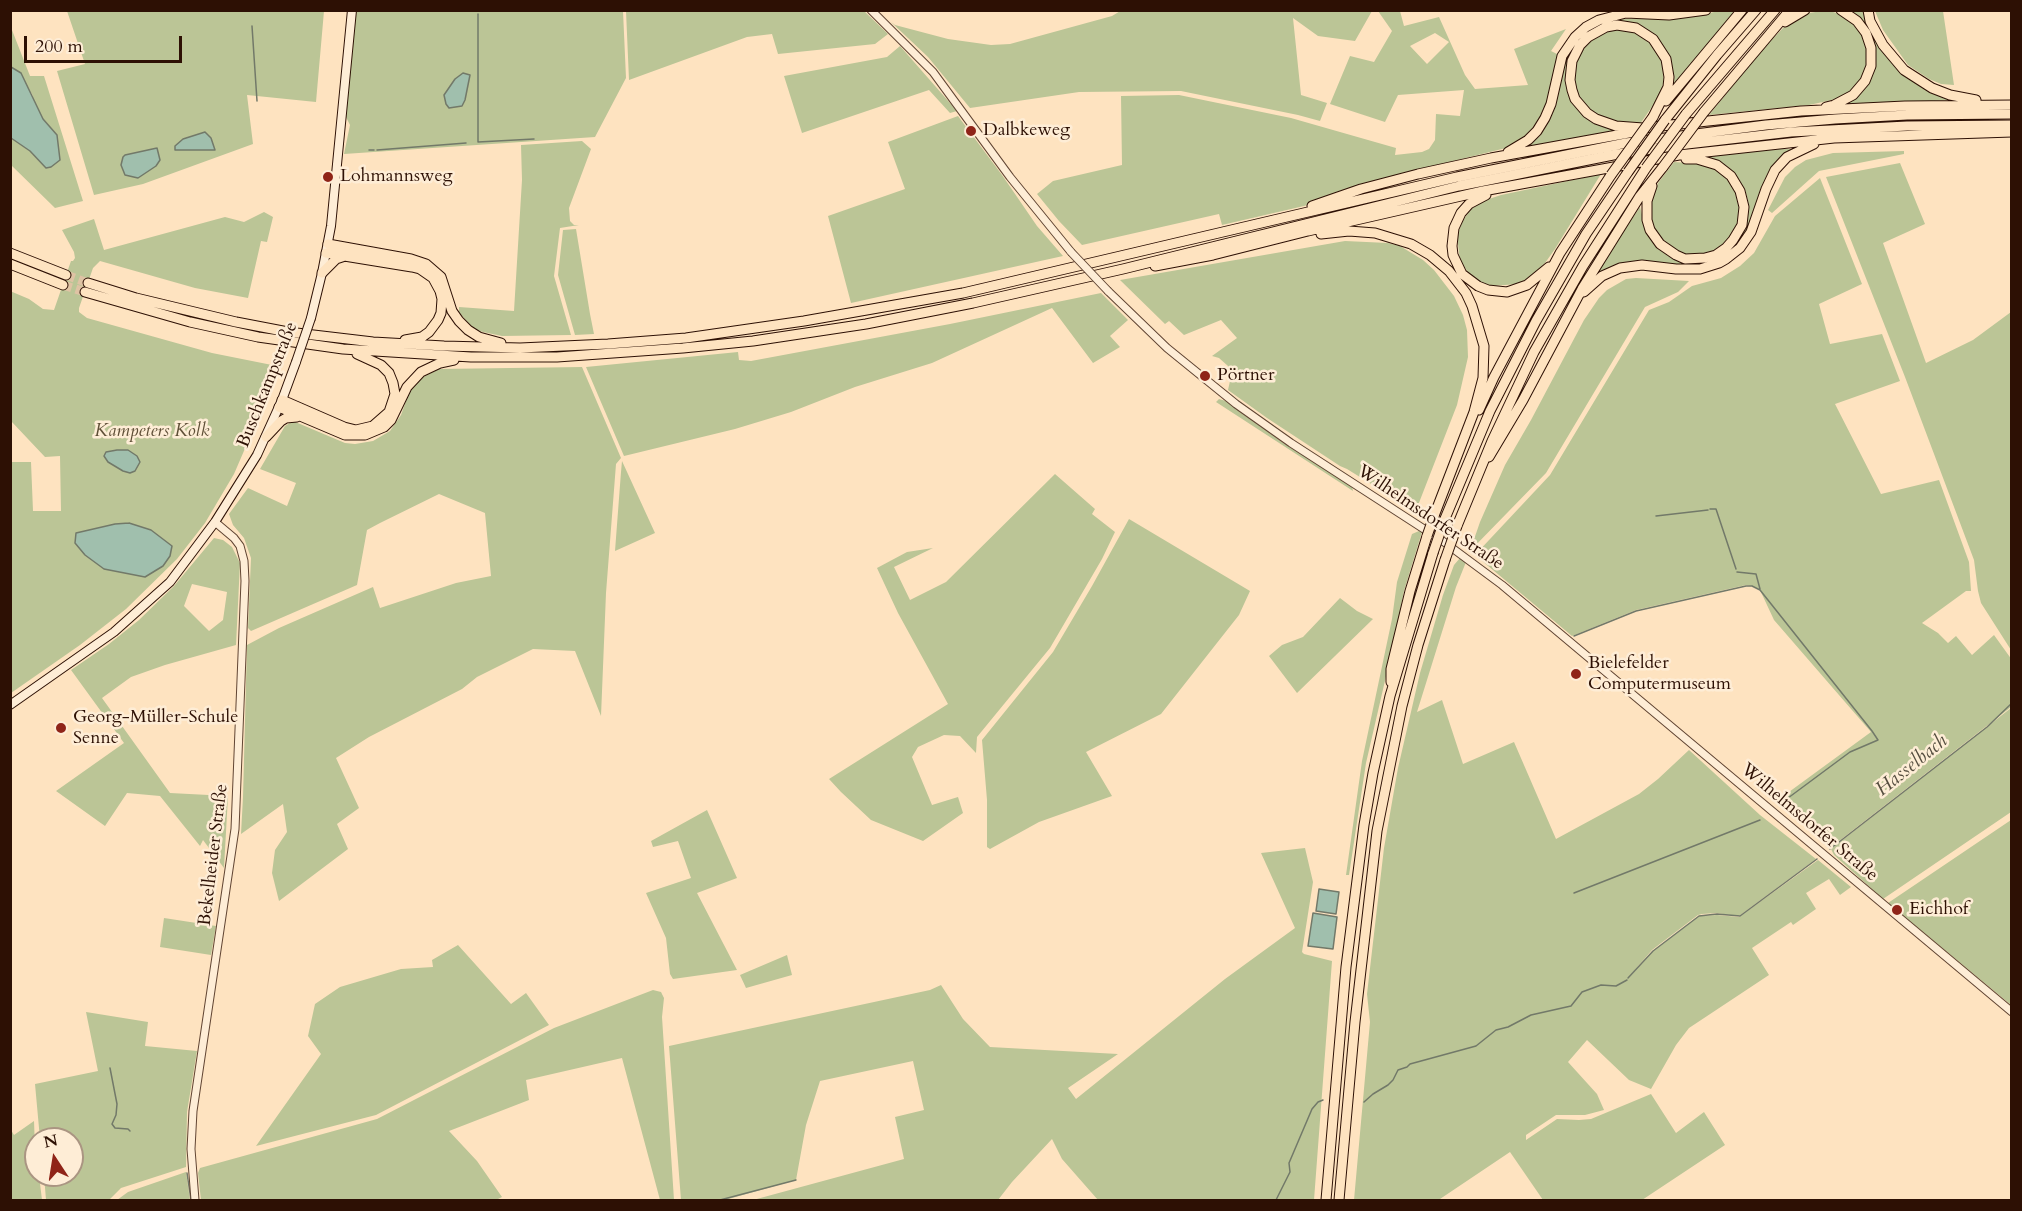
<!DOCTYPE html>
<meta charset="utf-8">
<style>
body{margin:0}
#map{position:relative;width:2022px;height:1211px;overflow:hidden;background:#fee3c0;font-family:Cardo,serif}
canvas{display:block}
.frame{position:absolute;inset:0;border:12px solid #2d1004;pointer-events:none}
.north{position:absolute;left:24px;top:1127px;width:60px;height:60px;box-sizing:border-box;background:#feedd6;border:2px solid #aa9582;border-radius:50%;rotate:348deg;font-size:16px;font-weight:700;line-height:24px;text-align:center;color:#2d1004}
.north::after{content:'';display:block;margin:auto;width:21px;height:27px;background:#8f2418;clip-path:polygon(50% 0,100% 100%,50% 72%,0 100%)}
.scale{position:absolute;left:24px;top:36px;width:158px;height:27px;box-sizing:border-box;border:3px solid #2d1004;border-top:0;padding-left:8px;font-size:18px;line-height:21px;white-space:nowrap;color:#2d1004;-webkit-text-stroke:4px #feedd6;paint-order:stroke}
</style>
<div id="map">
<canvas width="2022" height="1211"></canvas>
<div class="frame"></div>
<div class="north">N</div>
<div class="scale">200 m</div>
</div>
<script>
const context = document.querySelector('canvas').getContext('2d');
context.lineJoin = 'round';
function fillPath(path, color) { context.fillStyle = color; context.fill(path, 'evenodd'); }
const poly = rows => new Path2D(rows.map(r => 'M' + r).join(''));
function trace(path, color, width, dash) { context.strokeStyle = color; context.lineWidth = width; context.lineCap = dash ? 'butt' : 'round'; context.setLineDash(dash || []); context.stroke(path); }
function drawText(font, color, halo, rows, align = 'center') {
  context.font = font + ' Cardo,serif'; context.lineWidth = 5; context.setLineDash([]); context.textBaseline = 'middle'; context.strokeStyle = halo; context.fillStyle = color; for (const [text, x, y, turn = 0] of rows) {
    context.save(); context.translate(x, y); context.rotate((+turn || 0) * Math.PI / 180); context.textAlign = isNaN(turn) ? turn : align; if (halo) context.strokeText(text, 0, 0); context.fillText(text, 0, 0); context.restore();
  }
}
fillPath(poly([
 [1122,10,1134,11,1372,11,1355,41,1318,36,1293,18,1301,95,1327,103,1320,121,1298,115,1181,91,1079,92,970,108,928,57,891,22,895,25,948,39,991,45,1010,44,1112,16],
 [1849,10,1864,11,1883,52,1902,73,1925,89,1953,100,1843,105,1853,100,1865,89,1872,76,1876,64,1874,45,1868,28,1856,14],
 [67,11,324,11,316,102,247,95,253,144,143,184,94,195,57,71,85,64],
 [355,11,623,11,626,78,595,137,344,154,350,125,346,117,346,100],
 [626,11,864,11,888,34,875,44,778,54,772,34,747,37,629,80],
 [1378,11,1400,11,1404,26,1439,17,1465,75,1475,89,1528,85,1514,49,1566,29,1551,51,1559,55,1552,78,1546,108,1538,124,1529,134,1510,147,1409,172,1304,206,1222,225,1219,214,1082,245,1059,221,1037,194,1053,181,1122,165,1121,96,1179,95,1291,118,1396,148,1395,155,1422,152,1429,149,1435,140,1436,114,1460,116,1464,90,1398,95,1385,122,1330,104,1350,56,1374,62,1392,31],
 [1435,33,1449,42,1427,64,1410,46],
 [1718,11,1737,11,1672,86,1672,64,1669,55,1656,37,1604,23,1622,19,1694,17],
 [1822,11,1833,12,1844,15,1855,23,1863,36,1868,49,1867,64,1862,79,1852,92,1841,98,1809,105,1709,115,1762,50,1784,27,1809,13],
 [1875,11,1943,11,1954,85,1941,84,1929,79,1908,65,1883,30],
 [10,25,30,76,44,76,83,201,55,208,11,165,11,138,30,151,46,168,57,135,43,119,36,107,32,94,13,68,11,67],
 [1617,29,1629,30,1651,39,1662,59,1664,79,1661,94,1640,124,1632,125,1605,119,1593,113,1584,104,1578,94,1574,79,1574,69,1578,56,1585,44,1604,32],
 [1584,33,1567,74,1591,119,1601,126,1620,130,1527,147,1540,136,1549,121,1556,103,1562,69,1568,50],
 [900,46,957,111,950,113,929,90,802,133,784,76,887,57],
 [958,116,1002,175,1037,226,1063,256,851,303,828,216,905,189,888,142],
 [582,141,591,149,569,208,570,221,574,225,579,225,560,228,554,276,571,335,502,336,483,332,472,328,459,312,459,307,514,311,522,180,521,145],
 [1769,149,1793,149,1780,159,1745,236,1731,252,1705,264,1687,266,1630,262,1618,264,1596,276,1594,275,1640,207,1646,230,1656,247,1671,258,1687,262,1732,248,1746,227,1748,201,1745,190,1739,179,1708,156],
 [1904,151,1904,154,1819,171,1772,213,1768,210,1785,177,1795,167,1806,160,1833,153],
 [1674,162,1705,164,1718,170,1727,176,1738,196,1740,219,1736,228,1724,245,1712,252,1705,255,1687,255,1677,252,1668,248,1657,234,1652,223,1652,197,1658,183],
 [1900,163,1925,224,1883,243,1926,363,1973,340,2011,312,2011,650,1981,603,1978,591,1974,560,1905,377,1826,177],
 [1601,174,1555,249,1545,263,1531,277,1518,284,1492,286,1480,282,1469,274,1460,261,1457,236,1463,220,1472,208,1483,201,1501,195],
 [1820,178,1862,284,1819,304,1830,344,1882,334,1900,381,1835,404,1881,494,1939,480,1969,562,1971,591,1966,591,1922,623,1938,633,1948,643,1956,636,1972,655,1994,635,2012,660,2011,707,1830,848,1821,836,1778,800,1871,732,1774,620,1760,590,1752,586,1746,585,1636,610,1572,636,1475,555,1550,475,1649,310,1669,302,1692,286,1721,278,1740,266,1754,253,1775,216],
 [264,212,273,217,267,242,261,241,248,298,195,288,100,261,93,268,79,308,79,312,87,318,212,353,277,366,256,423,234,474,205,523,177,559,126,609,80,645,11,693,10,462,31,462,33,511,61,511,60,456,45,457,11,421,10,291,29,299,43,309,54,310,71,261,73,261,75,258,74,252,62,230,94,219,104,250,225,217,244,222],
 [576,229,590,314,594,334,575,335,558,275,563,230],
 [1345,241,1388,243,1400,246,1423,260,1434,270,1454,296,1463,315,1467,330,1468,357,1457,405,1415,513,1397,500,1347,469,1340,466,1267,418,1228,390,1232,372,1228,366,1219,358,1212,356,1237,338,1221,320,1184,335,1169,321,1165,324,1120,280],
 [1636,278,1689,281,1678,292,1645,307,1546,473,1470,551,1480,522,1505,465,1531,420,1584,320,1599,298,1607,290,1626,279],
 [1101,293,1128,320,1110,336,1120,347,1093,363,1052,308,932,363,855,387,791,412,735,429,624,456,586,367,738,352,739,360,751,361,950,324],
 [582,367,621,458,616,464,606,593,601,716,575,651,533,649,477,677,462,689,369,737,336,758,359,808,337,824,348,849,279,901,272,873,275,850,287,832,283,804,241,834,243,797,247,645,279,628,373,587,380,608,456,583,491,576,485,513,439,494,380,523,367,530,357,585,251,631,248,628,251,558,244,538,233,525,229,514,248,488,287,506,296,483,260,469,285,426,293,421,345,443,355,444,373,441,390,431,401,415,410,390,421,378,439,369],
 [1219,399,1226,401,1282,442,1352,486,1353,491,1216,402],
 [622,461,655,533,615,551,621,472],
 [1055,474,1095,509,1092,514,1115,532,1102,559,1050,648,977,737,976,753,960,736,944,735,918,747,912,757,932,805,958,797,963,813,923,841,871,820,841,792,829,779,948,704,898,613,877,568,907,552,933,548,894,567,910,600,946,582],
 [1129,519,1250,591,1239,615,1161,714,1086,752,1112,796,1039,822,990,849,987,847,987,800,982,740,1053,652,1092,586],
 [1419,531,1422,532,1404,591,1393,646,1366,763,1349,875,1346,875,1362,761,1392,619,1397,582,1412,534],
 [214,538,223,540,232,547,240,563,236,645,165,665,131,677,102,698,170,793,228,796,224,868,203,840,200,846,160,796,127,793,105,826,56,791,124,743,71,670,109,644,139,620,174,586],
 [192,584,227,592,223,620,209,631,184,606],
 [1460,558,1466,562,1456,587,1417,712,1442,700,1463,764,1514,742,1556,839,1639,794,1658,779,1689,750,1760,815,1816,859,1739,916,1716,913,1702,914,1698,915,1652,950,1627,979,1653,951,1699,916,1717,915,1739,917,1818,860,1851,887,1840,895,1829,879,1806,893,1816,909,1793,925,1791,922,1752,948,1769,975,1689,1028,1676,1045,1651,1089,1629,1080,1587,1040,1568,1062,1597,1094,1604,1110,1585,1115,1556,1115,1526,1135,1526,1140,1557,1119,1579,1120,1591,1119,1651,1094,1676,1133,1704,1112,1725,1145,1642,1200,1543,1200,1510,1152,1440,1199,1440,1200,1354,1200,1370,1022,1367,994,1384,848,1398,768,1420,673,1443,595,1454,565],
 [1340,598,1357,611,1373,619,1297,693,1269,656,1282,645,1303,637],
 [2011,708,2011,812,1883,899,1834,855,1831,849],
 [707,810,737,878,697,893,737,970,673,979,670,974,666,938,646,893,691,878,678,841,653,847,651,841],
 [2011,820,2011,1005,1888,903],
 [1305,848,1313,882,1302,952,1304,954,1332,961,1314,1200,1098,1200,1062,1159,1052,1139,1012,1182,998,1200,753,1200,904,1159,895,1117,924,1110,913,1061,820,1081,806,1125,796,1180,725,1200,681,1200,669,1046,930,990,941,985,963,1019,990,1047,1118,1054,1068,1088,1076,1099,1225,979,1295,928,1261,853],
 [164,918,216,926,211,955,160,947],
 [458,945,511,1004,526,993,549,1025,376,1115,256,1146,321,1054,308,1036,315,1004,340,987,401,969,433,967,432,960],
 [787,955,792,975,746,988,740,975],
 [653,990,661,992,664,998,662,1017,674,1200,660,1200,622,1058,526,1080,529,1100,449,1131,477,1161,502,1197,496,1200,201,1200,198,1173,200,1168,377,1119,554,1028],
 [86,1012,148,1022,145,1046,197,1051,187,1112,186,1167,121,1188,109,1200,46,1200,44,1175,72,1175,72,1139,40,1139,35,1084,98,1071],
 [34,1121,36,1175,39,1175,42,1200,11,1200,11,1130,14,1135],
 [186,1172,190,1200,117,1200,128,1192]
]), '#bbc596');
const water = poly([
 [11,67,21,73,43,119,57,135,60,160,51,167,46,168,30,151,11,138,11,67],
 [463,73,470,75,465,100,462,106,449,108,446,104,444,95,455,79,463,73],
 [205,132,211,138,215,150,175,150,175,146,183,139,205,132],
 [157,148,160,160,156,166,138,178,125,175,121,165,123,157,125,155,157,148],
 [117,450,128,450,137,456,140,462,135,471,130,473,123,471,108,462,104,456,106,452,117,450],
 [129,523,151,530,172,546,170,556,163,566,145,577,104,569,85,555,75,543,76,533,115,524,129,523],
 [1319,889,1339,892,1336,914,1316,911,1319,889],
 [1313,913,1337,917,1333,949,1308,946,1313,913]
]);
fillPath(water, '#a0bfad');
trace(water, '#727969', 1.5);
trace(poly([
 [478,14,478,142,534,139],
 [252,26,257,101],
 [369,150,374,150],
 [377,150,466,143],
 [1710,509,1716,509,1736,569],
 [1656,516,1708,510],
 [1737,572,1756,574,1760,589],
 [1574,636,1636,611,1746,586,1752,586,1760,590,1872,731,1878,740,1850,752,1784,801],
 [1830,849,1987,727,2012,703],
 [1574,893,1760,820],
 [1628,978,1653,951,1699,916,1717,914,1740,916,1817,859],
 [110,1068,117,1104,116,1115,112,1124,115,1128,128,1129,130,1131],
 [1364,1102,1373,1094,1388,1085,1393,1080,1398,1070,1407,1067,1410,1064,1476,1046,1496,1030,1508,1027,1531,1015,1571,1006,1582,992,1601,985,1616,986,1627,980],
 [187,1173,191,1200],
 [720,1200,796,1180],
 [1276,1200,1290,1172,1289,1163,1312,1109,1318,1102,1323,1100]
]), '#727969', 1.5);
trace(poly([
 [66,275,88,283],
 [63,285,85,292]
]), '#dfc3a4', 9, [9, 4.5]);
const tertiary = poly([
 [871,10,933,72,1010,177,1071,252],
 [1108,291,1167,348,1236,404,1291,443,1444,542,1502,585,2012,1012],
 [195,1200,191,1149,193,1111,235,829,245,581,244,561,240,546,234,538,215,522]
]);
const secondary = poly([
 [311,318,322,273,331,226,352,10],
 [10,705,114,632,170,582,215,522,257,455,282,400,296,362]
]);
const motorway = poly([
 [1868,10,1870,21,1883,45,1904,70,1932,88,1950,95,1976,100],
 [1785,22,1805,10],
 [1666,101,1742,10],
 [1826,107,1834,105,1853,95,1865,81,1871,66,1871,48,1866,33,1857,21,1841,10],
 [1704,112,1790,10],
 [1686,114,1775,10],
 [1653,117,1668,87,1669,77,1666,59,1653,39,1636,28,1617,25,1606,27,1588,37,1580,45,1572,61,1570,80,1572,90,1575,99,1587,113,1596,119,1616,126,1643,128,1801,111,1905,106,2012,105],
 [1665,120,1717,55,1756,10],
 [1508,152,1528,140,1537,131,1545,118,1551,104,1562,56,1575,37,1586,27,1599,20,1626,13,1669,15,1706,10],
 [1652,186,1647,201,1647,220,1650,230,1660,244,1676,255,1685,259,1705,258,1716,255,1726,248,1733,240,1742,225,1744,207,1740,191,1731,176,1717,165,1697,159,1686,159],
 [1486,195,1469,204,1461,213,1454,228,1452,246,1453,255,1462,274,1478,286,1488,290,1507,292,1527,285,1549,267],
 [1312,206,1361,189,1418,174,1491,158,1634,132],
 [1321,234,1349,231,1375,233,1411,244,1430,255,1449,271,1466,293,1472,306,1484,346,1483,378,1474,412,1434,516],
 [328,244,411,259,426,264,441,277,452,311,459,321,468,330,479,337,501,343],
 [10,253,66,275],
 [326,253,412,267,420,269,433,278,440,291,442,299,441,313,438,320,429,332,422,337,405,340],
 [10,264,63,285],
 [1155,266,1213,255,1308,231,1483,191,1679,155,1834,138,2012,132],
 [322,273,336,259,345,256],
 [88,283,136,298,236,322,288,332,373,342,444,346,520,348,608,344,686,338,804,321,963,293,1457,177,1626,143,1766,125,1835,119,1907,115,2012,114],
 [85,292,190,322,258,337,343,349,471,357,557,357,683,348,753,341,866,324,973,303,1123,269,1459,186,1618,154,1687,144,1791,132,1907,126,2012,125],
 [1584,292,1602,276,1620,268,1642,265,1676,269,1700,269,1719,263,1726,259,1740,248,1751,232,1766,189,1775,170,1787,157,1814,144],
 [282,400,344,427,356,430,373,426,389,412,395,394,393,383,389,373,381,365,357,354],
 [279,407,345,435,365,435,384,427,391,420,407,387,421,372,440,363,454,360],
 [1479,410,1494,377,1560,253,1611,175],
 [266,437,281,421,286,418,297,417],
 [1489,457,1523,400,1582,289,1640,196,1663,167],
 [1444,521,1490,411,1536,321,1586,234,1628,172],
 [1457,526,1492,441,1534,352,1583,266,1646,168],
 [1391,682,1391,669,1410,591,1427,536],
 [1326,1200,1346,967,1364,825,1373,773,1390,696,1433,553],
 [1339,1200,1355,1022,1377,831,1402,706,1418,645,1445,560]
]);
trace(tertiary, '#614533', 9);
trace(secondary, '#2d1004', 10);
trace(motorway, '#2d1004', 11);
trace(tertiary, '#feedd6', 7);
trace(secondary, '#feedd6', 8);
trace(motorway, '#fee3c0', 9);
const tertiaryBridge = poly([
 [1071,252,1108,291]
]);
const secondaryBridge = poly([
 [296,362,311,318]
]);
const motorwayBridge = poly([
 [1663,167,1704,112],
 [1646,168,1686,114],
 [1628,172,1665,120],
 [1611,175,1653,117],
 [1427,536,1434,516],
 [1433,553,1444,521],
 [1445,560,1457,526]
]);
trace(tertiaryBridge, '#614533', 9, []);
trace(secondaryBridge, '#2d1004', 10, []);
trace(motorwayBridge, '#2d1004', 11, []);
trace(tertiaryBridge, '#feedd6', 7);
trace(secondaryBridge, '#feedd6', 8);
trace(motorwayBridge, '#fee3c0', 9);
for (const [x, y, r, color] of [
 [971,131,6,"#8f2418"],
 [328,177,6,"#8f2418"],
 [1205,376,6,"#8f2418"],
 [1576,674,6,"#8f2418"],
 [61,728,6,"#8f2418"],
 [1897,910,6,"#8f2418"]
]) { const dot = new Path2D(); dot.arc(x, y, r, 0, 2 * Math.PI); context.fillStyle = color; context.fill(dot); trace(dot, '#feedd6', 2); }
drawText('18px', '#2d1004', '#feedd6', [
 ["Dalbkeweg",983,131],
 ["Lohmannsweg",340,177],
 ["Pörtner",1217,376],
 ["Bielefelder",1588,664],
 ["Computermuseum",1588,685],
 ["Georg-Müller-Schule",73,718],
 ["Senne",73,739],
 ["Eichhof",1909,910]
], 'left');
drawText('18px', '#2d1004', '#feedd6', [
 ["Buschkampstraße",268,385,-68],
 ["Wilhelmsdorfer Straße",1430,518,34],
 ["Wilhelmsdorfer Straße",1809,823,40],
 ["Bekelheider Straße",214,855,-83]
]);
drawText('italic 18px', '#5f4f37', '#feedd6', [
 ["Kampeters Kolk",152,432]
]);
drawText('italic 20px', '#554d3f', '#feedd6', [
 ["Hasselbach",1912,766,-39]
]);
</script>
